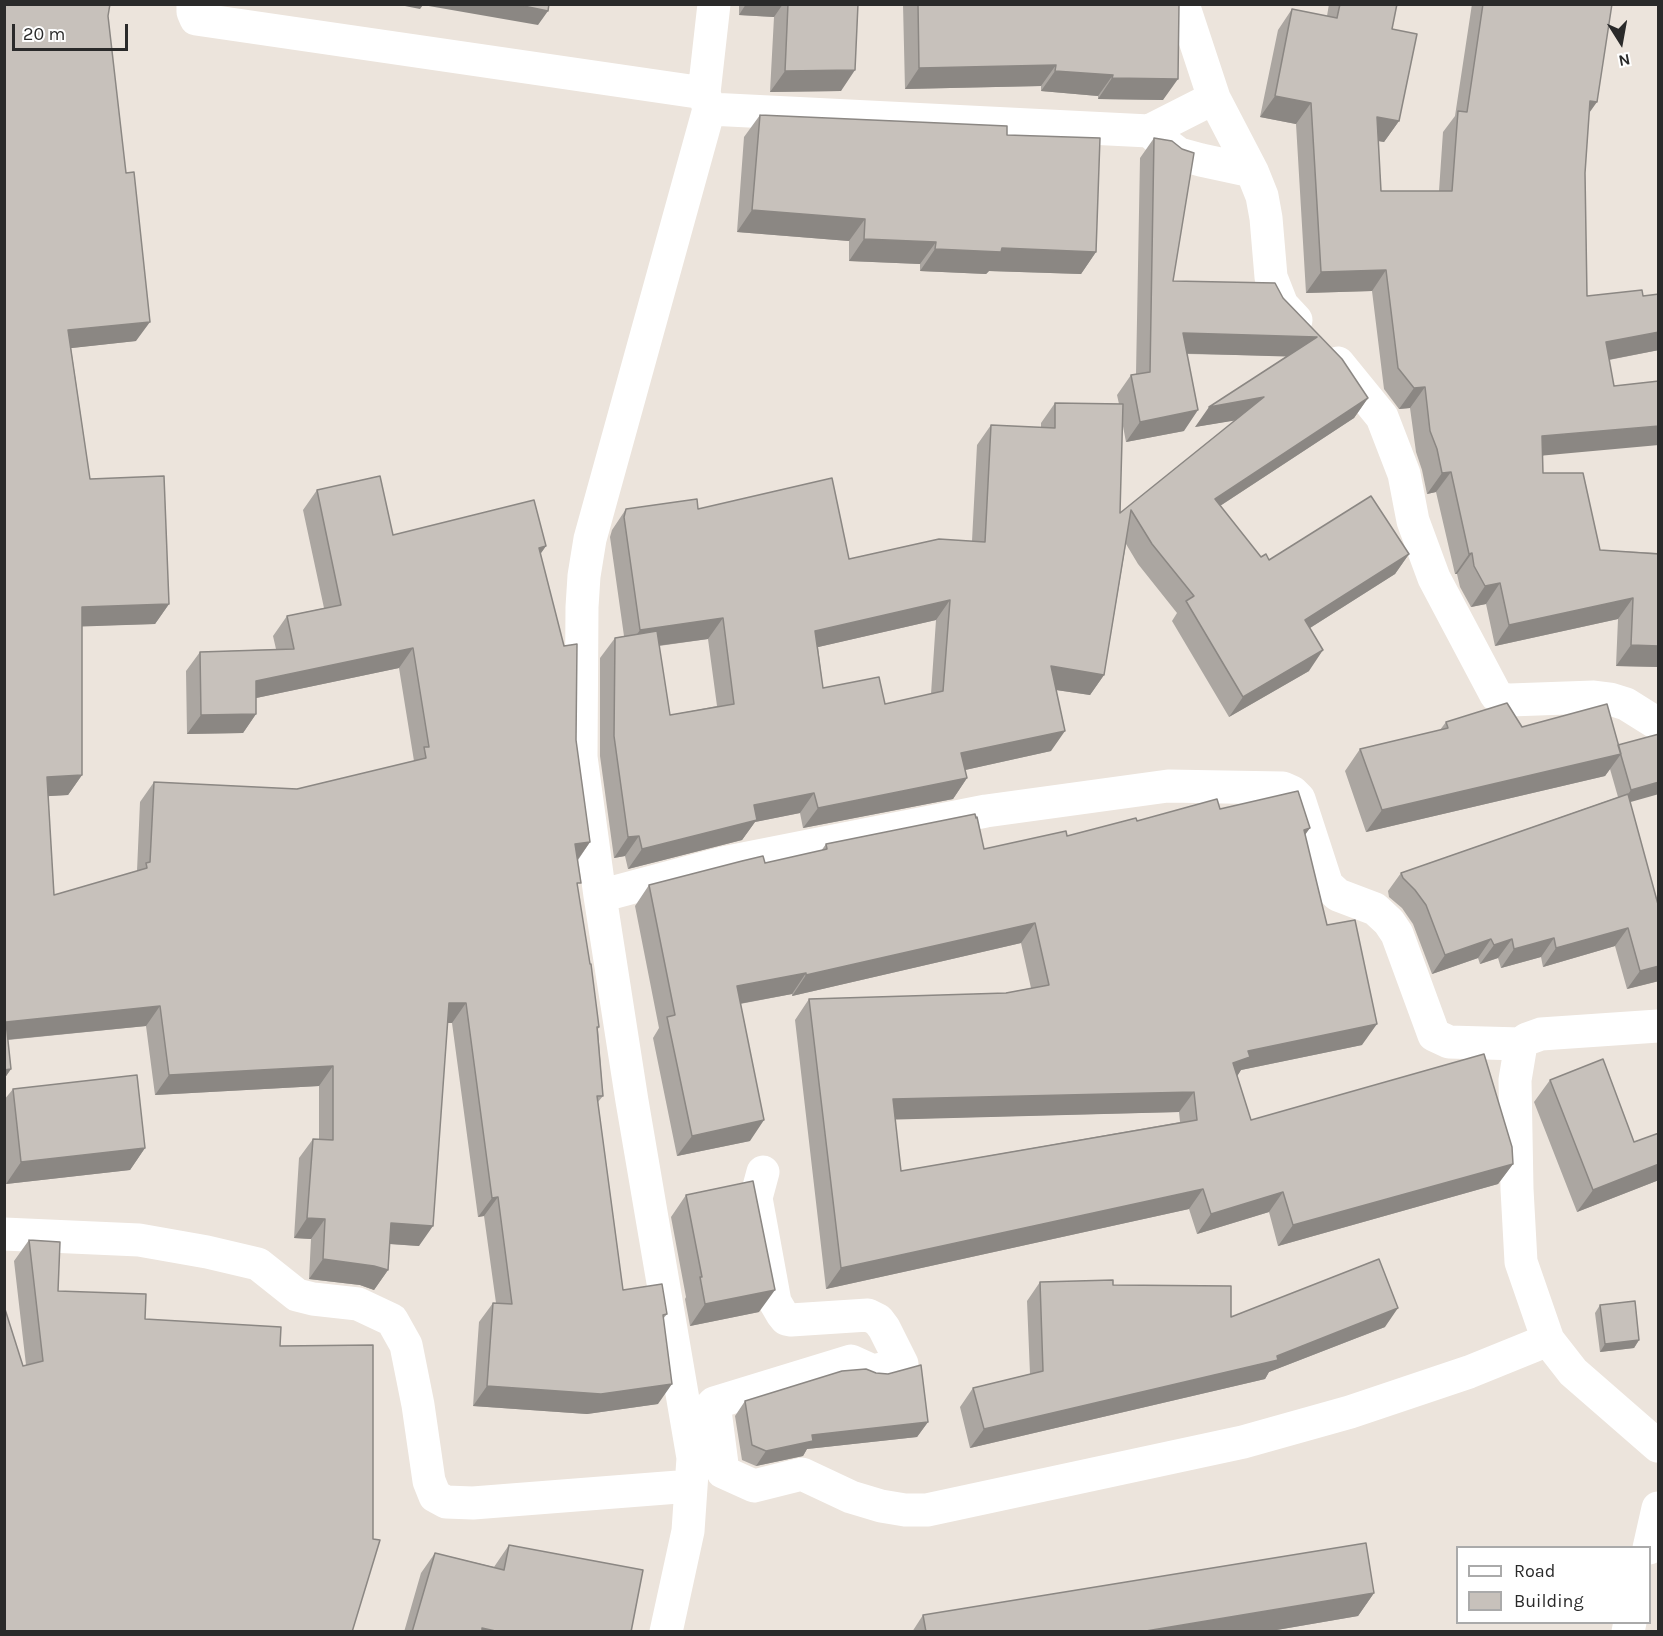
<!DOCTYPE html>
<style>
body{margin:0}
#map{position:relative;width:1663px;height:1636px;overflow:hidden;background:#ece4dc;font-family:Karla,sans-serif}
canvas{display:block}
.frame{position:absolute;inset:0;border:6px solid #2a2a2a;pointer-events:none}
.legend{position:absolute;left:1456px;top:1546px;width:195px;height:78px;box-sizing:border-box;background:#fff;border:2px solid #aaa;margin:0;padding:8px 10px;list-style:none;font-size:18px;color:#2a2a2a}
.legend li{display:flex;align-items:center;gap:12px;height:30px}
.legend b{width:30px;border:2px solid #aaa}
.north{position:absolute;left:1591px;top:12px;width:60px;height:60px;-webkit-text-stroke:4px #fff;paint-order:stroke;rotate:169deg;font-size:16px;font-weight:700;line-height:24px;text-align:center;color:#2a2a2a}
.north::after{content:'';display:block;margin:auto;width:21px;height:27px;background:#2a2a2a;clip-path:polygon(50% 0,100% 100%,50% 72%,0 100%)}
.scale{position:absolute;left:12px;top:24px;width:116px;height:27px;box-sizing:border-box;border:3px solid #2a2a2a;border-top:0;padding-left:8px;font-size:18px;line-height:21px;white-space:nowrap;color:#2a2a2a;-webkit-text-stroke:4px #fff;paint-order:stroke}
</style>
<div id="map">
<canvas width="1663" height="1636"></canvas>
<div class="frame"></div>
<ul class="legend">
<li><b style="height:8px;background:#fff"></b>Road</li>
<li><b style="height:16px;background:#c7c1bb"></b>Building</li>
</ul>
<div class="north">N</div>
<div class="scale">20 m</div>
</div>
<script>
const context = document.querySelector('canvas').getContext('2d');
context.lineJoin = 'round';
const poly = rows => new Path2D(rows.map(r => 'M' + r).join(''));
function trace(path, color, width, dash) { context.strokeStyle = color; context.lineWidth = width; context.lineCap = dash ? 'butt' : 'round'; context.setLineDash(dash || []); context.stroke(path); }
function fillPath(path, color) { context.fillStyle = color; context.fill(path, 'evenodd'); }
trace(poly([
 [193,4,193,12,196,19,704,93],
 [1183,4,1214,98,1252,171,1262,196,1266,218,1271,277,1282,305,1296,320],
 [709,109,704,93,714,4],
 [1155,136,1179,154,1201,160,1252,171],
 [1338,363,1382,417,1404,474,1413,521,1434,578,1496,695,1503,699,1510,700,1594,697,1610,699,1626,704,1658,724],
 [600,896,723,863,986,811,1168,786,1283,788,1292,792,1299,799,1327,885,1338,895,1375,909,1389,922,1397,934,1434,1035,1449,1042,1521,1044],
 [1658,1026,1541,1034,1527,1039,1521,1044,1515,1080,1517,1189,1521,1262,1548,1340,1573,1372,1658,1446],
 [4,1234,139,1240,207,1252,258,1264,297,1295,313,1299,358,1304,392,1320,406,1345,418,1405,429,1481,435,1496,446,1502,473,1503,691,1486],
 [714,1403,723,1472,754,1486,802,1474,851,1497,881,1506,905,1510,927,1510,1243,1442,1350,1412,1469,1372,1548,1340],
 [699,1419,714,1403,851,1361,873,1371,902,1364,884,1328,878,1320,868,1315,791,1320,786,1319,782,1314,775,1302,756,1198,763,1172],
 [1649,1548,1658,1508],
 [666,1632,688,1531,693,1458,632,1101,600,896,581,757,582,607,584,576,590,539,709,109,1149,131,1214,98],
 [1628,1632,1630,1622]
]), '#fff', 33);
fillPath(poly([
 [4,4,108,16,136,341,71,348,90,479,169,604,155,624,82,626,82,775,68,795,48,796,54,895,137,871,140,802,154,782,297,789,414,761,399,668,256,698,256,714,243,733,187,734,186,671,200,652,276,649,273,636,287,616,324,608,303,510,317,490,393,535,546,546,540,554,576,740,590,842,578,860,577,888,599,1027,598,1029,603,1096,598,1102,623,1290,667,1314,663,1319,658,1404,587,1414,473,1406,479,1322,493,1303,496,1303,484,1216,478,1217,452,1023,448,1023,419,1246,389,1244,388,1270,374,1290,360,1285,309,1279,311,1239,294,1238,299,1158,313,1139,319,1139,319,1086,155,1095,146,1026,8,1040,11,1069,4,1079],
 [739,4,858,4,841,91,770,92,774,17,739,15],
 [903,4,1179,4,1163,100,1098,99,1098,96,1041,91,1041,86,905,89],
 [1329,4,1397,4,1392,29,1399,121,1384,142,1378,141,1381,191,1439,191,1443,132,1455,116,1472,4,1612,4,1589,113,1585,173,1587,296,1643,296,1659,294,1659,350,1609,360,1543,456,1543,473,1600,550,1659,553,1659,667,1616,666,1618,619,1495,646,1486,604,1471,607,1460,587,1457,574,1455,574,1436,492,1427,494,1422,470,1416,452,1410,408,1399,409,1384,389,1372,291,1306,293,1296,124,1260,117,1278,30,1292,9,1327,16],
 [760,115,1007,135,1096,252,1081,274,989,271,986,274,920,271,920,264,849,261,849,241,737,232,744,137],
 [1154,138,1173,281,1283,298,1368,398,1354,418,1220,506,1261,557,1269,560,1409,554,1395,574,1310,628,1309,671,1229,717,1172,621,1177,613,1138,564,1126,544,1104,675,1090,695,1056,690,1051,751,965,770,967,778,953,799,803,828,800,813,755,822,742,840,628,869,625,856,614,858,600,756,600,658,615,638,624,636,610,537,612,530,626,509,698,509,849,559,972,541,977,445,991,425,1041,428,1041,423,1055,403,1119,404,1117,395,1131,375,1136,374,1140,158],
 [1187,354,1286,356,1195,427,1236,420,1120,513,1122,421,1126,442,1184,431],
 [936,620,931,694,885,704,823,688,818,647],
 [708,639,717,706,670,715,659,646],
 [1446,722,1522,727,1618,745,1659,734,1630,802,1659,908,1659,981,1627,989,1615,946,1543,967,1541,957,1501,968,1498,958,1480,964,1478,958,1432,974,1413,924,1402,908,1389,897,1388,891,1401,873,1618,797,1610,769,1605,776,1366,832,1345,771,1360,749,1440,730],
 [1220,809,1305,835,1327,925,1362,1045,1241,1070,1237,1076,1251,1120,1513,1164,1498,1184,1278,1246,1269,1212,1197,1234,1189,1209,826,1289,795,1020,809,999,1006,993,1031,988,1021,943,792,996,792,994,740,1004,750,1141,677,1156,653,1038,659,1028,635,906,649,885,765,863,821,851,826,844,984,849,1067,836,1137,821],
 [1179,1112,1180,1122,901,1171,895,1119],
 [1550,1080,1634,1142,1659,1133,1659,1180,1577,1212,1534,1102],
 [13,1089,145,1148,130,1170,6,1184,4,1175,4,1100],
 [686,1195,759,1312,690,1326,685,1299,686,1297,671,1217],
 [29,1240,58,1291,145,1319,280,1346,352,1632,23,1366,26,1365,14,1261],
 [1040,1282,1113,1285,1231,1317,1385,1327,1269,1372,1265,1379,970,1448,960,1407,973,1388,1030,1374,1027,1301],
 [1600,1305,1639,1340,1634,1348,1600,1352,1595,1313],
 [745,1401,928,1422,917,1437,807,1449,803,1456,756,1466,742,1460,735,1416],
 [509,1545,631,1632,404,1632,421,1573,435,1553,494,1567],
 [1374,1593,1358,1616,1265,1632,912,1632,923,1615]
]), '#aba6a1');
fillPath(poly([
 [395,4,514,4,548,11,538,25,423,5,420,9],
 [746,4,783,4,774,17,739,15],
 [1056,65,1041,86,905,89,919,68],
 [855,70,841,91,770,92,785,71],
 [1055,71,1113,75,1098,96,1041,91],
 [1112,78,1178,79,1163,100,1098,99],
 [1275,96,1311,103,1296,124,1260,117],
 [1590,101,1597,102,1582,123],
 [1377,117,1399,121,1384,142,1362,138],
 [752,210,865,219,849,241,737,232],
 [864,239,936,242,920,264,849,261],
 [1002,248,1096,252,1081,274,989,271,986,274,920,271,935,249],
 [1386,270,1372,291,1306,293,1321,272],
 [150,322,136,341,54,350,68,330],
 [1659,332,1659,350,1592,363,1606,342],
 [1183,333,1317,337,1302,357,1169,353],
 [1425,387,1410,408,1399,409,1414,388],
 [1264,397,1250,418,1195,427,1209,407],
 [1368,398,1354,418,1200,519,1215,499],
 [1198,410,1184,431,1126,442,1140,422],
 [1659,426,1659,445,1527,457,1542,436],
 [1451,472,1436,492,1427,494,1442,473],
 [546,546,532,566,539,548],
 [1472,553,1457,574,1455,574,1469,554],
 [1409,554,1395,574,1291,640,1305,620],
 [1500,583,1486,604,1471,607,1485,586],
 [1633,598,1618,619,1495,646,1509,625],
 [950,600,936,620,801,651,815,631],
 [169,604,155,624,68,627,82,607],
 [723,618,708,639,626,650,640,630],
 [1631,645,1659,646,1659,667,1616,666],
 [413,648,399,668,242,701,256,681],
 [1323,650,1309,671,1229,717,1243,697],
 [1051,666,1104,675,1090,695,1036,687],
 [256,714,243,733,187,734,201,715],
 [1065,731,1051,751,947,774,961,753],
 [1621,754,1605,776,1366,832,1382,810],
 [82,775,68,795,33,797,47,777],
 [967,778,953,799,803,828,818,808],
 [1659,782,1659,794,1620,805,1631,790],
 [814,793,800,813,755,822,742,840,628,869,642,849,754,805],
 [1310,828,1295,849,1304,830],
 [639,836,625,856,614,858,628,837],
 [590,842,576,862,575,844],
 [1035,923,1021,943,792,996,806,975],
 [1628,928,1615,946,1543,967,1556,948],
 [1554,938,1541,957,1501,968,1514,949],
 [1491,939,1478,958,1432,974,1445,955],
 [1512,939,1498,958,1480,964,1494,945],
 [1659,966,1659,981,1627,989,1640,971],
 [806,973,792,994,722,1007,737,986],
 [449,1003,466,1003,452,1023,435,1023],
 [160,1006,146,1026,4,1040,6,1022],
 [1377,1024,1362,1045,1241,1070,1236,1078,1233,1063,1248,1051],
 [333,1066,319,1086,155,1095,169,1075],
 [11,1069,4,1079,4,1070],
 [1194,1092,1179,1112,878,1120,893,1099],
 [764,1120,750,1141,677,1156,692,1136],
 [145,1148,130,1170,6,1184,21,1162],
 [1513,1164,1498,1184,1278,1246,1293,1225],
 [1659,1164,1659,1180,1577,1212,1593,1190],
 [1203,1189,1189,1209,826,1289,841,1268],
 [1283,1192,1269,1212,1197,1234,1211,1214],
 [498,1197,484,1216,478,1217,492,1198],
 [307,1218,325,1219,311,1239,294,1238],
 [391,1223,433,1226,419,1246,377,1243],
 [323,1259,374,1266,388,1270,374,1290,360,1285,309,1279],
 [775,1290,759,1312,690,1326,705,1304],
 [1398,1308,1385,1327,1269,1372,1265,1379,970,1448,984,1429,1277,1356],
 [1639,1340,1634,1348,1600,1352,1605,1344],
 [672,1384,658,1404,587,1414,473,1406,487,1386],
 [928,1422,917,1437,807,1449,803,1456,756,1466,766,1451,812,1435],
 [1374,1593,1358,1616,1265,1632,1140,1632],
 [482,1628,500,1632,480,1632]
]), '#8b8783');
const building = poly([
 [4,4,110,4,108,16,126,173,134,172,150,322,68,330,90,479,164,476,169,604,82,607,82,775,47,777,54,895,147,868,146,863,150,862,154,782,297,789,426,758,424,747,429,747,413,648,256,681,256,714,201,715,200,652,294,649,287,616,341,605,317,490,380,476,393,535,534,500,546,546,539,548,564,646,577,644,576,740,590,842,575,844,581,883,577,883,590,964,591,964,599,1027,597,1027,603,1096,597,1096,623,1290,662,1284,667,1314,663,1315,672,1384,601,1394,487,1386,493,1303,512,1304,498,1197,492,1198,466,1003,449,1003,433,1226,391,1223,388,1270,374,1266,323,1259,325,1219,307,1218,313,1139,333,1140,333,1066,169,1075,160,1006,6,1022,11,1069,4,1070,4,4],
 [514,4,549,4,548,11,514,4],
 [788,4,858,4,855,70,785,71,788,4],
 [918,4,1179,4,1178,79,1112,78,1113,75,1055,71,1056,65,919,68,918,4],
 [1340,4,1397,4,1392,29,1417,34,1399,121,1377,117,1381,191,1452,191,1458,111,1467,112,1483,4,1612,4,1597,102,1590,101,1585,173,1587,296,1642,290,1643,296,1659,294,1659,332,1606,342,1614,386,1659,381,1659,426,1542,436,1543,473,1583,473,1600,550,1659,554,1659,646,1631,645,1633,598,1509,625,1500,583,1485,586,1474,566,1472,553,1469,554,1451,472,1442,473,1437,449,1430,431,1425,387,1414,388,1398,368,1386,270,1321,272,1311,103,1275,96,1292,9,1337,18,1340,4],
 [760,115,1007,126,1007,135,1100,138,1096,252,1002,248,1001,252,935,249,936,242,864,239,865,219,752,210,760,115],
 [1154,138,1172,141,1182,149,1194,153,1173,281,1275,283,1283,298,1342,359,1368,398,1215,499,1261,557,1266,554,1269,560,1371,496,1409,554,1305,620,1323,650,1243,697,1186,601,1194,596,1152,544,1131,510,1104,675,1051,666,1065,731,961,753,967,778,818,808,814,793,754,805,757,820,642,849,639,836,628,837,614,736,615,638,657,631,670,715,734,704,723,618,640,630,624,517,626,509,697,499,698,509,832,478,849,559,939,539,985,542,991,425,1055,428,1055,403,1123,404,1120,513,1264,397,1209,407,1317,337,1183,333,1198,410,1140,422,1131,375,1150,372,1154,138],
 [950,600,943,691,885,704,879,677,823,688,815,631,950,600],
 [1507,703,1522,727,1607,704,1621,754,1382,810,1360,749,1448,728,1446,722,1507,703],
 [1659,734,1659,782,1631,790,1618,745,1659,734],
 [1298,791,1310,828,1304,830,1327,925,1355,920,1377,1024,1248,1051,1250,1057,1233,1063,1251,1120,1484,1054,1512,1147,1513,1164,1293,1225,1283,1192,1211,1214,1203,1189,841,1268,809,999,1006,993,1049,985,1035,923,806,975,806,973,737,986,764,1120,692,1136,667,1017,675,1015,649,885,742,861,763,856,765,863,827,849,826,844,975,814,976,818,977,817,984,849,1066,831,1067,836,1136,818,1137,821,1217,799,1220,809,1298,791],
 [1194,1092,1197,1120,901,1171,893,1099,1194,1092],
 [1628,794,1659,908,1659,966,1640,971,1628,928,1556,948,1554,938,1514,949,1512,939,1494,945,1491,939,1445,955,1426,905,1415,890,1403,878,1401,873,1628,794],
 [1603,1059,1634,1142,1659,1133,1659,1164,1593,1190,1550,1080,1603,1059],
 [137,1075,145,1148,21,1162,13,1089,137,1075],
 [753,1181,775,1290,705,1304,700,1277,702,1277,686,1195,753,1181],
 [29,1240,60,1242,58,1291,146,1294,145,1319,281,1327,280,1346,373,1345,373,1539,380,1540,352,1632,4,1632,4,1306,23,1366,43,1361,29,1240],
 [1379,1259,1398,1308,1277,1356,1278,1360,984,1429,973,1388,1043,1371,1040,1282,1113,1280,1113,1285,1231,1286,1231,1317,1379,1259],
 [1635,1301,1639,1340,1605,1344,1600,1305,1635,1301],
 [921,1365,928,1422,812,1435,813,1441,766,1451,752,1445,745,1401,842,1371,866,1369,876,1373,888,1374,921,1365],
 [1366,1543,1374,1593,1140,1632,926,1632,923,1615,1366,1543],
 [509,1545,643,1570,631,1632,500,1632,482,1628,482,1632,412,1632,435,1553,504,1570,509,1545]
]);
fillPath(building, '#c7c1bb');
trace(building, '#8b8783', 1.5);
</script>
